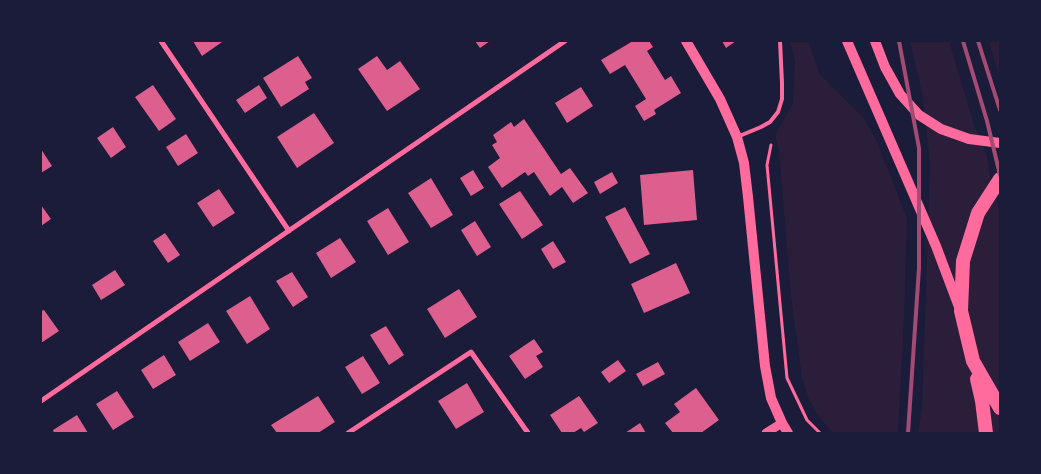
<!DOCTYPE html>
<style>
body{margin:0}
#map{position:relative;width:1041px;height:474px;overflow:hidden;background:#1b1b3a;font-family:Raleway,sans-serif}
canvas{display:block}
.frame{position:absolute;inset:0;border:42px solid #1b1b3a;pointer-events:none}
</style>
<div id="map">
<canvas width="1041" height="474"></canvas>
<div class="frame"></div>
</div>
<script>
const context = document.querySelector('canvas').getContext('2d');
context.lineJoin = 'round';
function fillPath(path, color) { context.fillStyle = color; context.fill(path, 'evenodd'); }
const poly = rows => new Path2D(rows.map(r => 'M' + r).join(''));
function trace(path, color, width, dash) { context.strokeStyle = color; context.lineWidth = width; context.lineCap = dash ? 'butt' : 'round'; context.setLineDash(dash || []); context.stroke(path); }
fillPath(poly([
 [790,41,808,41,820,75,864,118,877,142,907,218,904,318,898,433,833,433,820,418,809,400,802,378,791,296,779,150,775,135,793,103,795,61],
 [910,41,949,41,974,125,987,155,989,172,1000,214,1000,433,918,433,922,408,930,165,923,97],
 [989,41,1000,41,1000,80]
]), '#2a1e3b');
fillPath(poly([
 [193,41,221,41,222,42,202,56],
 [475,41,490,41,480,48],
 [633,41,649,41,653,47,647,51,665,80,671,76,681,93,654,110,656,114,644,121,635,106,646,99,625,65,610,74,601,60],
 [722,41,736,41,726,48],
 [298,56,312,78,305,82,309,89,281,107,263,78],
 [377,56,387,70,400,61,420,89,387,111,358,69],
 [153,85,176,119,159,131,135,97],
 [259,85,267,98,245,113,236,100],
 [581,87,593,106,567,123,555,103],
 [314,113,334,143,297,168,277,137],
 [524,119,561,174,570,168,588,193,573,203,562,187,550,196,534,172,528,176,525,172,502,188,488,167,500,158,492,145,497,142,493,135,511,122,514,127],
 [113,127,126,147,111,158,97,138],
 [186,134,198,153,178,166,166,147],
 [41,149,52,166,41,173],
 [473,170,484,188,471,196,460,178],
 [693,170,697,220,644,225,640,175],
 [612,172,618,183,600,194,594,182],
 [431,178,453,215,431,228,408,193],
 [219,189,235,213,213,227,197,203],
 [520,191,543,225,522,239,499,204],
 [41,205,51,219,41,226],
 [625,207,650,254,630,264,605,217],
 [388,208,409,242,388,255,367,221],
 [475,221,491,247,477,256,461,230],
 [165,233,180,255,168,263,153,241],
 [340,238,356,262,331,278,316,253],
 [553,241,566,262,553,269,541,249],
 [676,263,690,293,644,313,631,284],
 [115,270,125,285,101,300,92,285],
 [292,272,308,297,293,307,276,281],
 [459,289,477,317,445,338,427,309],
 [250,296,270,329,247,344,226,311],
 [44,310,59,331,41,343,41,311],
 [208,323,220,342,190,361,178,342],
 [386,326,404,355,389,365,370,335],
 [534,339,543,352,536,356,543,367,525,379,509,356],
 [164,355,176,375,153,389,141,370],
 [363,356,380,383,362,394,345,367],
 [618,360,626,371,609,383,601,372],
 [658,362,665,374,643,386,636,374],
 [467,383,484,412,456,429,438,401],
 [696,388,719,420,701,433,673,433,665,423,680,412,674,404],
 [117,391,134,417,113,430,96,404],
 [318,396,335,422,318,433,277,433,271,425],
 [579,396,598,423,584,432,581,428,573,433,562,433,550,415],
 [77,415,88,433,54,433,53,430],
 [640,423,646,433,625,433]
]), '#dd5f8e');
trace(poly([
 [771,145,767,165,787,378,807,420,820,433]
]), '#ff6b9d', 3);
trace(poly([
 [737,137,761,127,770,122,778,112,782,99,782,83,780,41]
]), '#ff6b9d', 4);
trace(poly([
 [161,41,289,231],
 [41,401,565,41],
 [348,433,471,352,528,433]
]), '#ff6b9d', 5);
trace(poly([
 [766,433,782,423]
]), '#ff6b9d', 9);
trace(poly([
 [686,41,720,99,737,137,744,163,748,197,765,366,771,398,782,423,788,433],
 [847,41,936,246,959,307],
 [875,41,885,67,900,94,919,115,941,129,969,139,1000,143]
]), '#ff6b9d', 10);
trace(poly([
 [1000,179,978,213,963,261,961,311,973,361,1000,408],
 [977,379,982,401,986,433]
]), '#ff6b9d', 14);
trace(poly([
 [899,41,919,148,919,268,908,433],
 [963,41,987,121,1000,175],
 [978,41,1000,110]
]), '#a44b75', 4);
</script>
